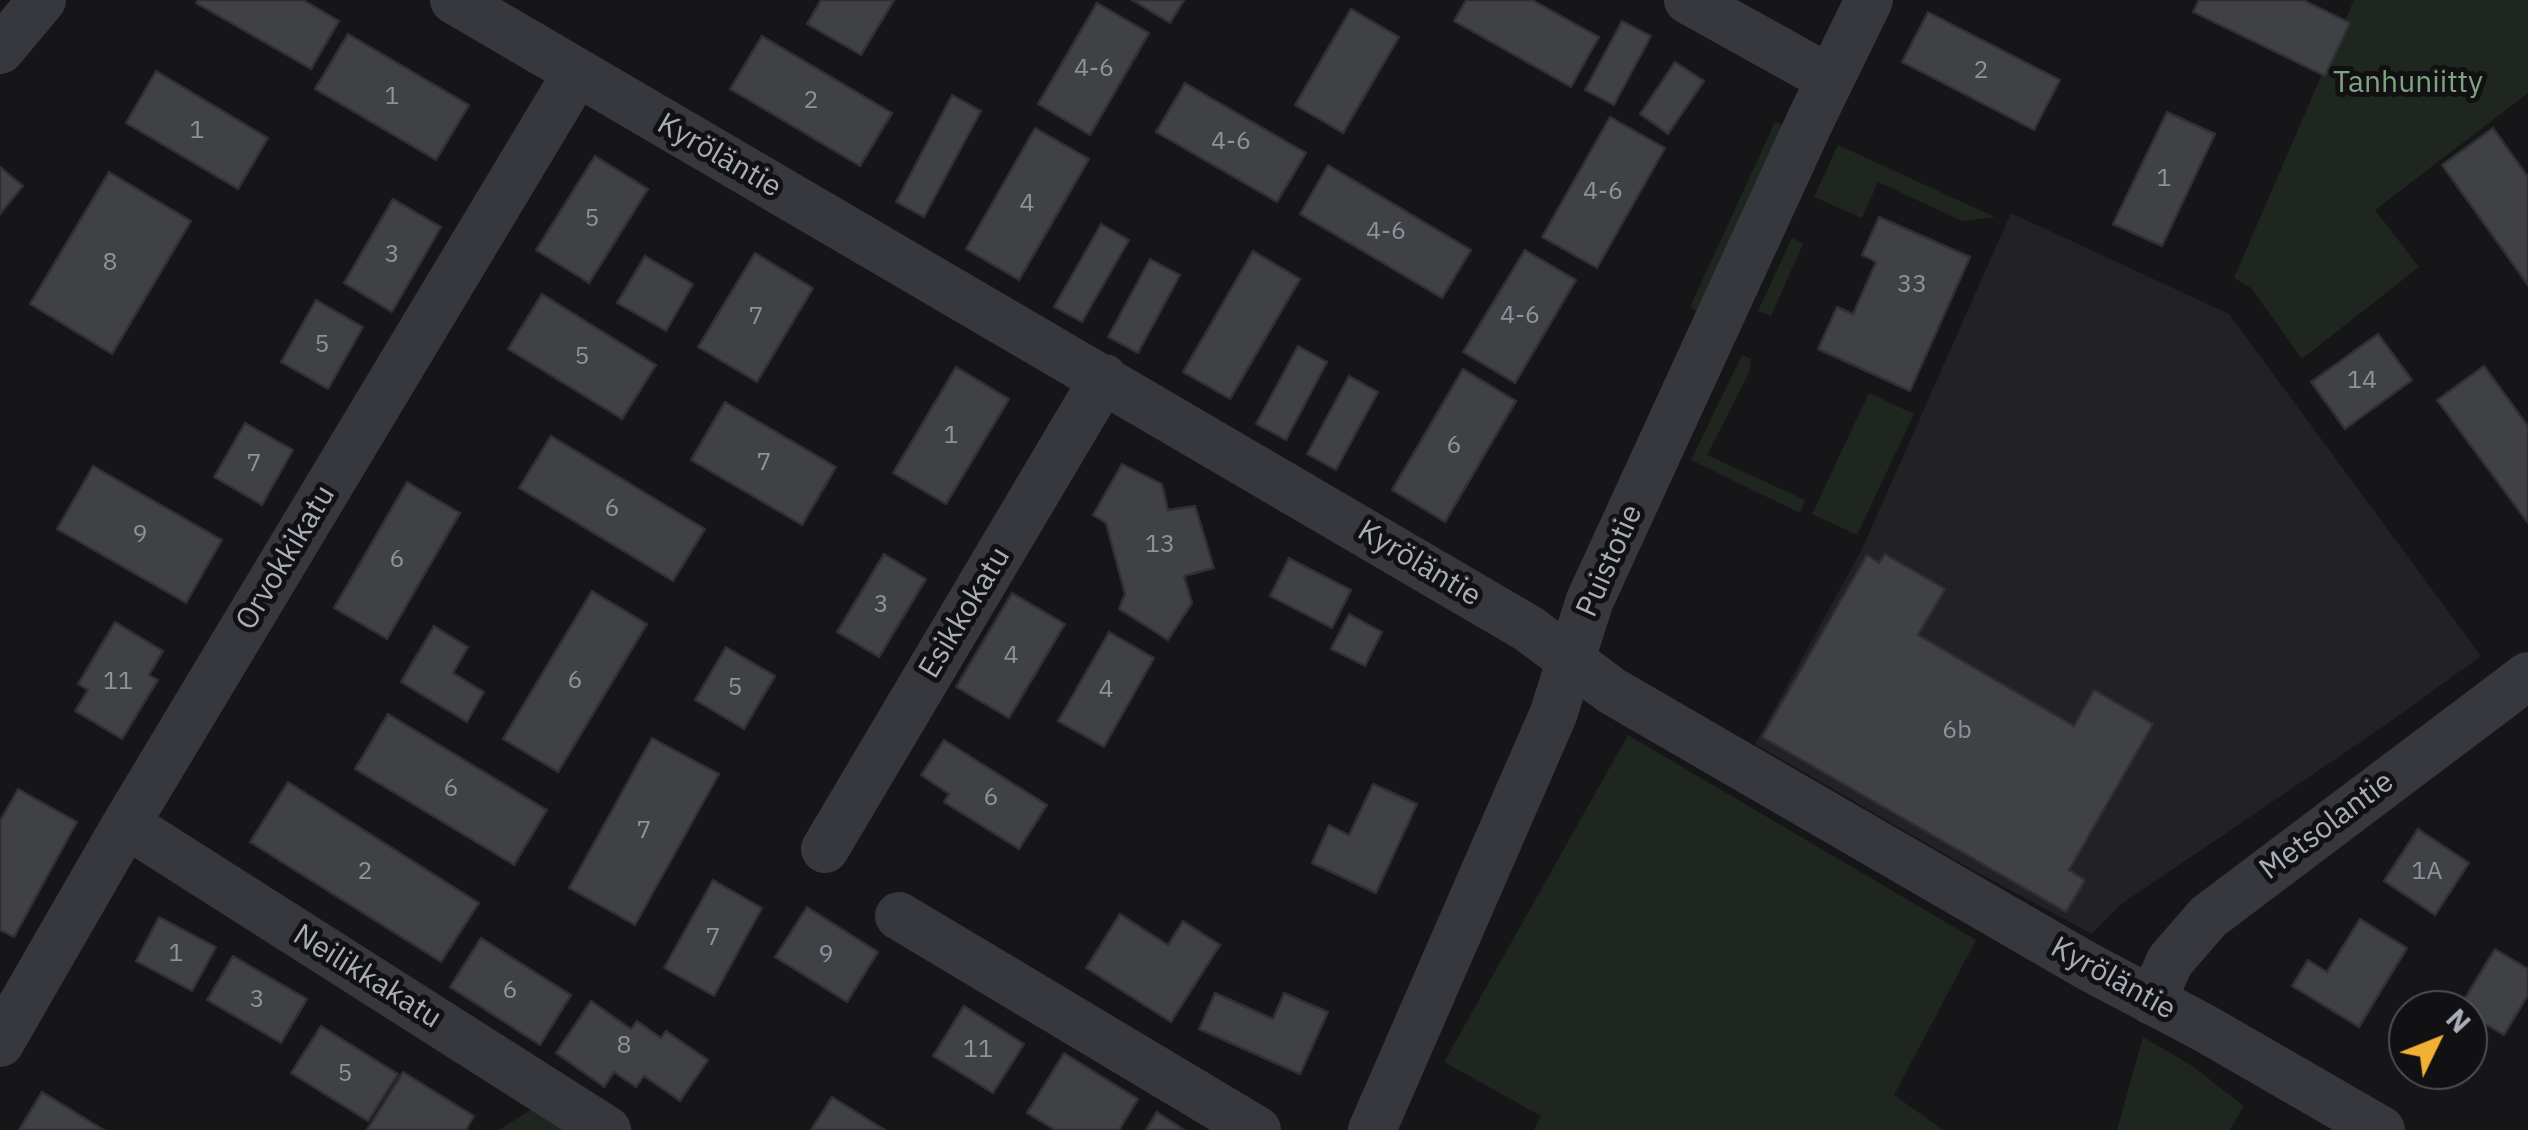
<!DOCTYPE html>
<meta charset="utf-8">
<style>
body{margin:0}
#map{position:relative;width:2528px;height:1130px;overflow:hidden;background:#161618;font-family:"IBM Plex Sans",sans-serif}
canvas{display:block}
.north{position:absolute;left:2388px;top:990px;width:100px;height:100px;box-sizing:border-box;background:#111113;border:2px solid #4d4f55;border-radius:50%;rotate:47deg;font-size:28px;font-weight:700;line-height:40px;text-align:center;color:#a8adb8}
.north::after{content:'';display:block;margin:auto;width:35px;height:45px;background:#f2b134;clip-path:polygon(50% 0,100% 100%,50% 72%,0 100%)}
</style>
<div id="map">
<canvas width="2528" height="1130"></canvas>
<div class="north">N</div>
</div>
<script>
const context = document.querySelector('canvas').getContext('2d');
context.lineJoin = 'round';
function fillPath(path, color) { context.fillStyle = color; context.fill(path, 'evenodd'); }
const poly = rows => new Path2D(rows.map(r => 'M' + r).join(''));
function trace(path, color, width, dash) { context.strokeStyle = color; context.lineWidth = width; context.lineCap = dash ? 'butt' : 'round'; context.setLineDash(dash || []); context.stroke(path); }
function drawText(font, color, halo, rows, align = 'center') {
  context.font = font + ' "IBM Plex Sans",sans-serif'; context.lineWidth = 10; context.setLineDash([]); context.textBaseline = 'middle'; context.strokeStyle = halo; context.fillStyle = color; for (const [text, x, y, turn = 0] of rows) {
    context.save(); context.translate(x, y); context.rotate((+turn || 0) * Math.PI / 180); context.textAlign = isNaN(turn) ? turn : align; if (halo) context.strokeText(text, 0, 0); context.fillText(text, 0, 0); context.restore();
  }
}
fillPath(poly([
 [2011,213,2229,314,2481,656,2384,726,2120,905,2092,934,1967,867,1755,744,1861,551]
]), '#222225');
fillPath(poly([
 [2354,0,2528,0,2528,93,2375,210,2419,267,2302,359,2251,288,2234,278],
 [1775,122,1787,127,1701,313,1690,307],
 [1838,145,1995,217,1962,221,1878,182,1862,218,1814,197],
 [1792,238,1803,244,1771,316,1758,311],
 [1742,355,1751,359,1749,373,1707,455,1805,500,1800,513,1691,460],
 [1869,393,1914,414,1857,535,1812,514],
 [1628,735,1976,940,1894,1095,1943,1130,1534,1130,1541,1116,1444,1062],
 [2143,1037,2191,1065,2244,1106,2230,1130,2117,1130],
 [535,1107,569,1130,499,1130]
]), '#1e261f');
const building = poly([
 [198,0,303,0,339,21,311,69,196,3,198,0],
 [821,0,894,0,861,55,807,24,821,0],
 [1132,0,1184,0,1170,23,1132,0],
 [1466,0,1532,0,1599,37,1571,87,1454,21,1466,0],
 [2199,0,2303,0,2350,23,2325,76,2193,12,2199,0],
 [1097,3,1149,33,1090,135,1038,104,1097,3],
 [1351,9,1399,37,1343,133,1295,105,1351,9],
 [1928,12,2060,80,2034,130,1902,62,1928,12],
 [1622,21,1651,36,1614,105,1585,90,1622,21],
 [348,34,469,105,436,160,315,89,348,34],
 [762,36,892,113,860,166,730,89,762,36],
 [1675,62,1704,81,1668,134,1640,114,1675,62],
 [156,71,268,138,238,189,126,123,156,71],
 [1185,83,1306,153,1277,202,1156,132,1185,83],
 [952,95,981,111,924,217,896,202,952,95],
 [2167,112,2215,134,2162,246,2113,224,2167,112],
 [1610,117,1665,148,1597,268,1542,237,1610,117],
 [1035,128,1089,159,1019,280,966,249,1035,128],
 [2493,128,2528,177,2528,285,2442,165,2493,128],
 [595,156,648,189,589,283,536,250,595,156],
 [1328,165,1471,250,1442,298,1300,214,1328,165],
 [0,167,23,186,0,214,0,167],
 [109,172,191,221,112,354,30,304,109,172],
 [393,199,441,227,392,312,344,283,393,199],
 [1879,217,1970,257,1910,391,1818,349,1837,307,1853,314,1876,262,1862,255,1879,217],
 [1101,224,1129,240,1082,322,1054,307,1101,224],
 [1525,250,1576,280,1515,383,1463,352,1525,250],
 [1253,251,1300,279,1230,399,1183,372,1253,251],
 [755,253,813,288,757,382,698,347,755,253],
 [645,256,693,284,666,331,617,303,645,256],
 [1150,259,1180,275,1138,353,1108,337,1150,259],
 [542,294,656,365,622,419,508,349,542,294],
 [316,300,363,327,328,389,281,362,316,300],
 [2378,334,2412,380,2345,429,2311,382,2378,334],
 [1298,346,1327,362,1286,440,1256,424,1298,346],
 [2484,366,2528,426,2528,523,2437,400,2484,366],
 [956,367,1009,399,946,504,893,473,956,367],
 [1463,369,1516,401,1445,522,1392,490,1463,369],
 [1349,376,1378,392,1336,470,1307,454,1349,376],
 [725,402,836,467,802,525,691,460,725,402],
 [245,423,293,450,262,505,214,477,245,423],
 [551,436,705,529,673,581,519,488,551,436],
 [1122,464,1162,484,1168,510,1195,506,1214,568,1184,576,1192,603,1168,640,1119,609,1125,594,1106,523,1093,515,1122,464],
 [93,466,222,540,186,603,57,529,93,466],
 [407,482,460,513,387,639,334,608,407,482],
 [884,554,926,579,879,657,837,632,884,554],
 [1885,554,1945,589,1918,635,2074,726,2094,690,2153,724,2069,870,2085,880,2066,912,1762,737,1867,555,1879,563,1885,554],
 [1289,558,1351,590,1332,628,1270,596,1289,558],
 [592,591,647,624,558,772,503,739,592,591],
 [1012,593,1065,624,1009,718,956,687,1012,593],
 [1349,614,1382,632,1365,666,1331,649,1349,614],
 [115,622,163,651,149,675,158,680,122,739,75,711,88,690,78,684,115,622],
 [434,626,468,647,453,673,484,692,467,722,401,682,434,626],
 [1109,632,1154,658,1104,747,1058,721,1109,632],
 [726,647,775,676,744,729,695,700,726,647],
 [388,714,547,810,514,865,355,769,388,714],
 [652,738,719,774,635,925,569,888,652,738],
 [944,740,1047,805,1019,849,944,802,949,794,921,775,944,740],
 [288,782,479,903,441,962,250,842,288,782],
 [1373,784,1417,804,1376,893,1312,863,1329,825,1349,835,1373,784],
 [18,789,77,822,14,937,0,930,0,821,18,789],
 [2418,829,2469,863,2435,915,2384,881,2418,829],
 [713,880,762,908,714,996,664,968,713,880],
 [807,907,878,952,847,1002,775,957,807,907],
 [1120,914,1168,945,1183,921,1220,945,1171,1022,1086,968,1120,914],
 [159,917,216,947,192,991,136,961,159,917],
 [2360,919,2407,948,2359,1027,2292,986,2308,960,2327,972,2360,919],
 [481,938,571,995,540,1045,450,987,481,938],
 [2495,949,2528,969,2528,995,2504,1035,2468,1014,2468,1010,2459,1008,2495,949],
 [233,956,307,999,281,1043,207,1000,233,956],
 [1215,993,1273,1019,1284,993,1328,1012,1300,1074,1199,1029,1215,993],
 [591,1001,631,1029,637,1021,661,1038,666,1031,708,1060,680,1101,644,1076,636,1087,614,1072,604,1087,556,1053,591,1001],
 [964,1006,1024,1044,993,1093,933,1056,964,1006],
 [321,1026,398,1074,368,1121,291,1073,321,1026],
 [1064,1053,1138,1099,1119,1130,1055,1130,1027,1113,1064,1053],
 [403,1072,474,1116,466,1130,367,1130,403,1072],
 [42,1092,104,1130,19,1130,42,1092],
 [832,1097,885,1130,811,1130,832,1097],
 [1157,1112,1184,1130,1146,1130,1157,1112]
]);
fillPath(building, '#404145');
trace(building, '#303034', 2.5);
trace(poly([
 [454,0,1529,629,1612,691,2087,966,2206,1029,2381,1130],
 [1688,0,1830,79],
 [0,50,42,0],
 [126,824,607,1130],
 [825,849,1104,378],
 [899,916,1257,1130],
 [2152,1001,2170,961,2208,917,2528,676],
 [0,1043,126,824,576,74],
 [1372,1130,1553,715,1590,600,1810,121,1869,0]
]), '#37383d', 48);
drawText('25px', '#8e929b', null, [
 ["4-6",1094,69],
 ["2",1981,71],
 ["1",392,97],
 ["2",811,101],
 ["1",197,131],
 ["4-6",1231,142],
 ["1",2164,179],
 ["4-6",1603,192],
 ["4",1027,204],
 ["5",592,219],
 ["4-6",1386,232],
 ["3",392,255],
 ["8",110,263],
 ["33",1912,285],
 ["4-6",1520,316],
 ["7",756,317],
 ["5",322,345],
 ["5",582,357],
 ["14",2362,381],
 ["1",951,436],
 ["6",1454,446],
 ["7",764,463],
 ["7",254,464],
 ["6",612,509],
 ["9",140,535],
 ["13",1160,545],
 ["6",397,560],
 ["3",881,605],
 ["4",1011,656],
 ["6",575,681],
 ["11",118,682],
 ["5",735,688],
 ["4",1106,690],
 ["6b",1957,731],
 ["6",451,789],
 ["6",991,798],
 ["7",644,831],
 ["2",365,872],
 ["1A",2427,872],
 ["7",713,938],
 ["1",176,954],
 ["9",826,955],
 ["6",510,991],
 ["3",257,1000],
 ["8",624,1046],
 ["11",978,1050],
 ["5",345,1074]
]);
drawText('30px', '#7fa381', '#111113', [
 ["Tanhuniitty",2408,83]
]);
drawText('30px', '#a8adb8', '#111113', [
 ["Kyröläntie",719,156,30],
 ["Orvokkikatu",286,558,-59],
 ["Puistotie",1610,561,-66],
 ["Kyröläntie",1419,564,31],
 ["Esikkokatu",965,613,-59],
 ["Metsolantie",2327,826,-37],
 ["Neilikkakatu",367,977,32],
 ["Kyröläntie",2113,979,29]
]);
</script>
